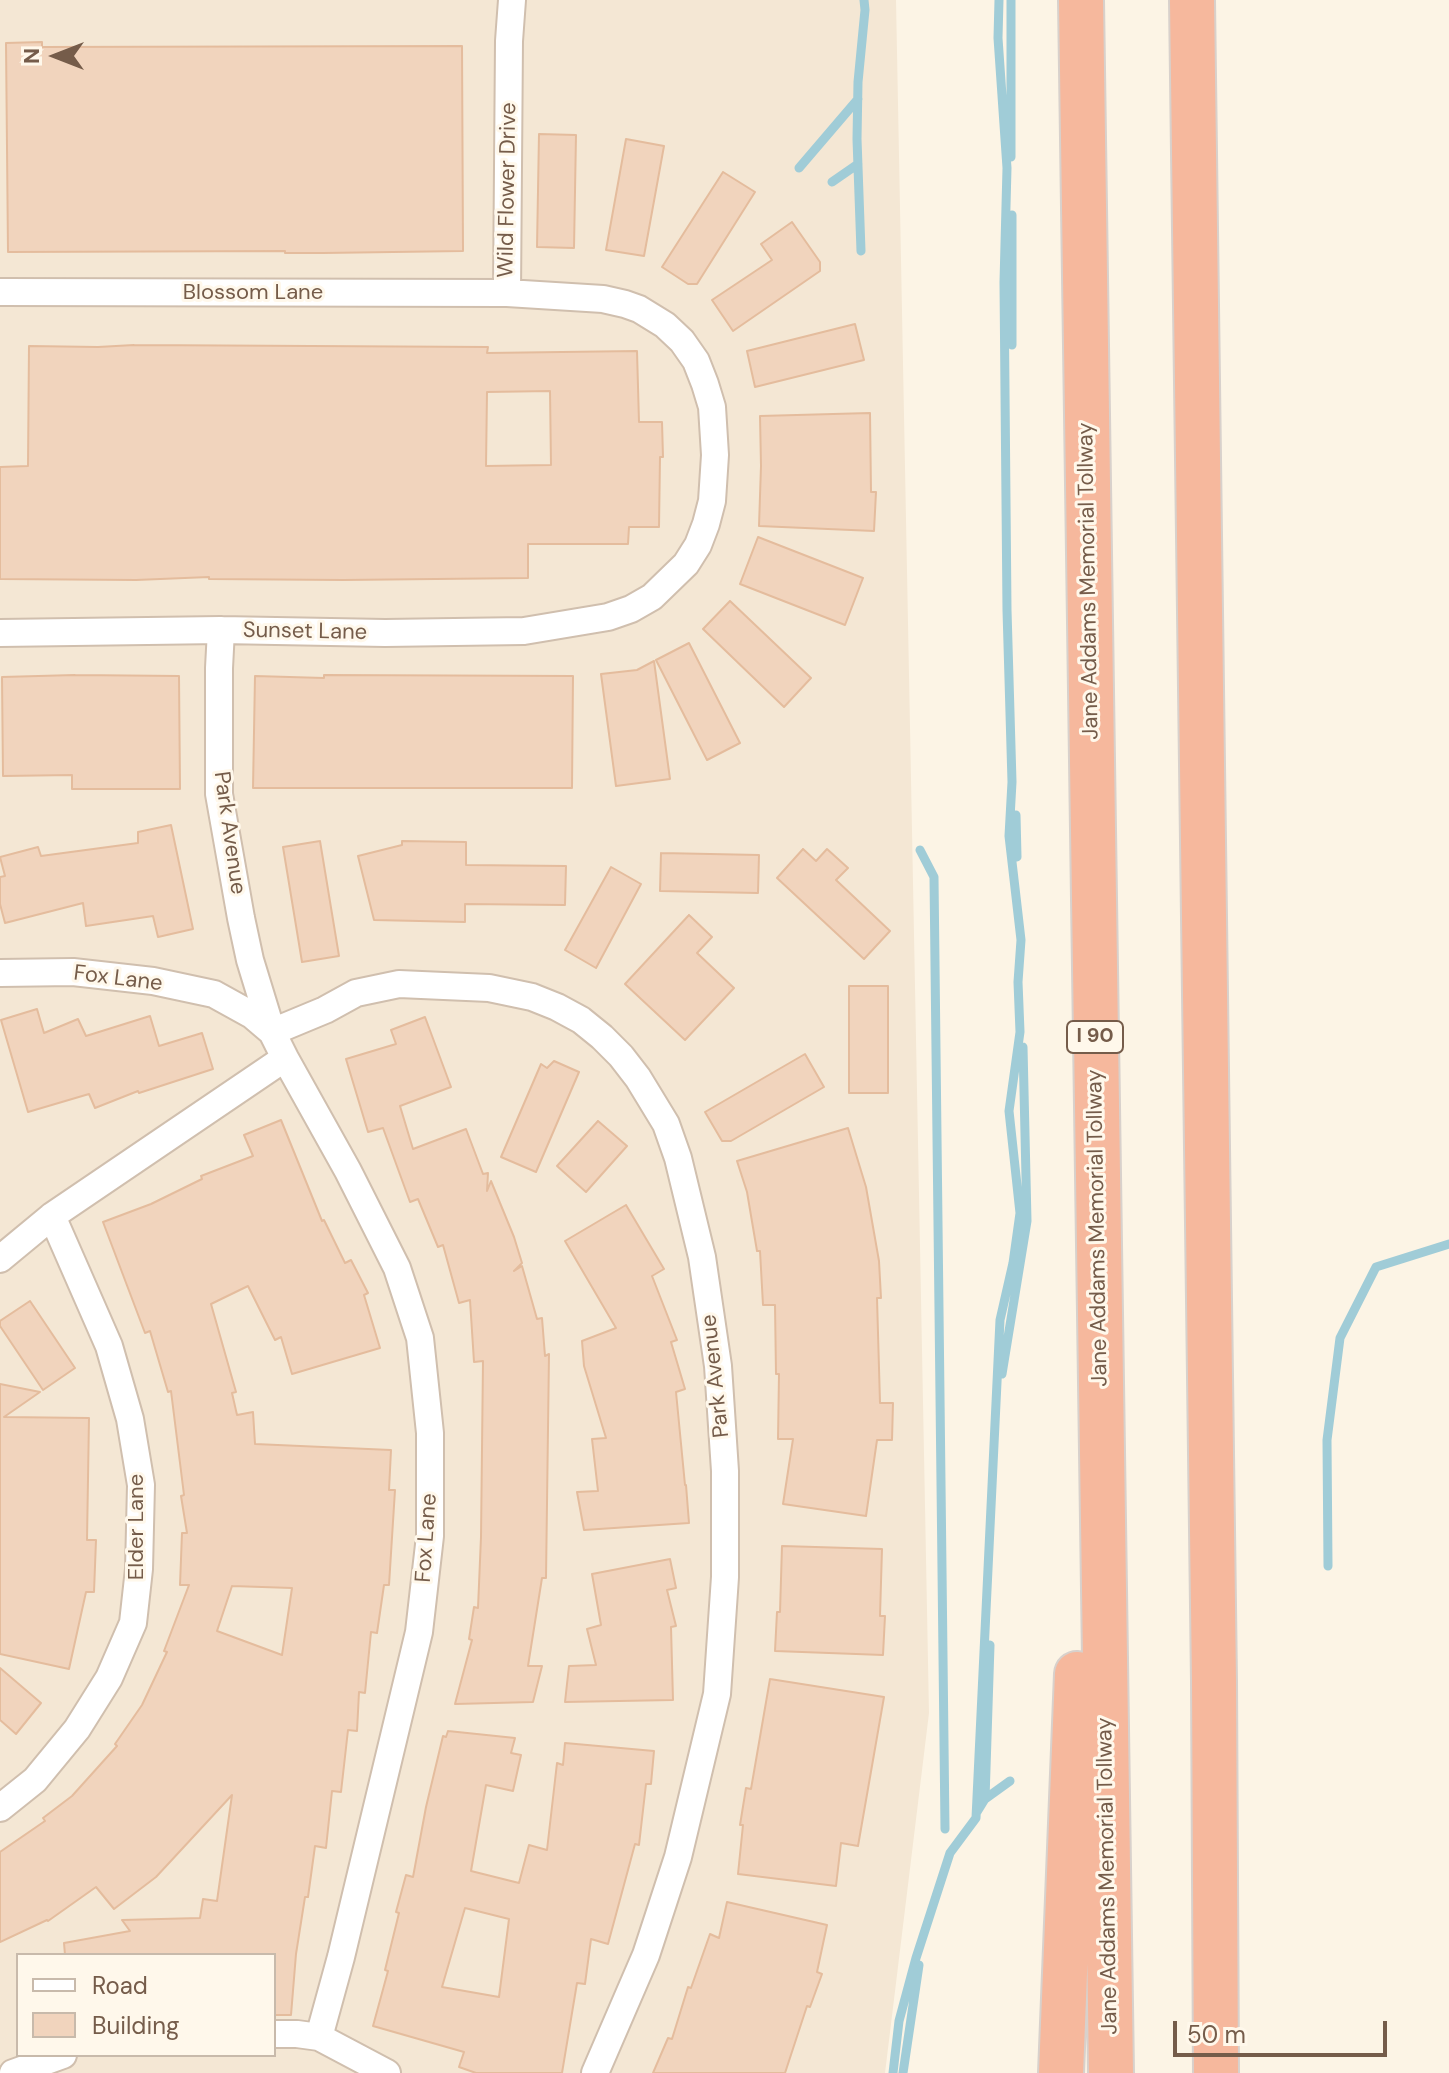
<!DOCTYPE html>
<style>
body{margin:0}
#map{position:relative;width:1449px;height:2073px;overflow:hidden;background:#fcf4e5;font-family:"DM Sans",sans-serif}
canvas{display:block}
.legend{position:absolute;left:16px;top:1953px;width:260px;height:104px;box-sizing:border-box;background:#fff8eb;border:2px solid #c8baab;margin:0;padding:10px 14px;list-style:none;font-size:24px;color:#755c4a}
.legend li{display:flex;align-items:center;gap:16px;height:40px}
.legend b{width:40px;border:2px solid #c8baab}
.north{position:absolute;left:16px;top:16px;width:80px;height:80px;-webkit-text-stroke:6px #fff8eb;paint-order:stroke;rotate:270deg;font-size:22px;font-weight:700;line-height:32px;text-align:center;color:#755c4a}
.north::after{content:'';display:block;margin:auto;width:28px;height:36px;background:#755c4a;clip-path:polygon(50% 0,100% 100%,50% 72%,0 100%)}
.scale{position:absolute;left:1173px;top:2021px;width:214px;height:36px;box-sizing:border-box;border:4px solid #755c4a;border-top:0;padding-left:10px;font-size:24px;line-height:28px;white-space:nowrap;color:#755c4a;-webkit-text-stroke:6px #fff8eb;paint-order:stroke}
</style>
<div id="map">
<canvas width="1449" height="2073"></canvas>
<ul class="legend">
<li><b style="height:10px;background:#fff"></b>Road</li>
<li><b style="height:22px;background:#f1d4bd"></b>Building</li>
</ul>
<div class="north">N</div>
<div class="scale">50 m</div>
</div>
<script>
const context = document.querySelector('canvas').getContext('2d');
context.lineJoin = 'round';
function fillPath(path, color) { context.fillStyle = color; context.fill(path, 'evenodd'); }
const poly = rows => new Path2D(rows.map(r => 'M' + r).join(''));
function trace(path, color, width, dash) { context.strokeStyle = color; context.lineWidth = width; context.lineCap = dash ? 'butt' : 'round'; context.setLineDash(dash || []); context.stroke(path); }
function drawText(font, color, halo, rows, align = 'center') {
  context.font = font + ' "DM Sans",sans-serif'; context.lineWidth = 6; context.setLineDash([]); context.textBaseline = 'middle'; context.strokeStyle = halo; context.fillStyle = color; for (const [text, x, y, turn = 0] of rows) {
    context.save(); context.translate(x, y); context.rotate((+turn || 0) * Math.PI / 180); context.textAlign = isNaN(turn) ? turn : align; if (halo) context.strokeText(text, 0, 0); context.fillText(text, 0, 0); context.restore();
  }
}
fillPath(poly([
 [0,0,896,0,929,1713,885,2073,0,2073],
 [18,1955,274,1955,274,2055,18,2055]
]), '#f4e7d4');
trace(poly([
 [1011,0,1011,157],
 [799,168,858,99],
 [832,182,858,164],
 [1012,215,1012,345],
 [861,251,857,139,858,82,865,10,864,0],
 [1016,815,1017,857],
 [920,850,934,877,945,1829],
 [1002,1374,1027,1221,1023,1047],
 [1328,1566,1327,1440,1340,1338,1376,1267,1449,1244],
 [985,1799,1010,1781],
 [977,1812,985,1799,990,1645],
 [893,2073,899,2021,916,1958,950,1853,976,1818,1000,1320,1013,1263,1020,1213,1009,1111,1020,1032,1018,982,1021,940,1009,836,1012,782,1007,610,1004,282,1007,168,998,38,999,0],
 [903,2073,919,1965]
]), '#a0ccd7', 9);
const building = poly([
 [42,42,42,47,462,46,463,251,323,253,285,253,285,251,8,252,6,43,42,42],
 [539,134,576,135,574,248,537,247,539,134],
 [626,139,664,146,644,256,606,250,626,139],
 [723,172,755,192,697,284,688,284,662,267,723,172],
 [792,222,820,262,820,271,733,331,712,300,772,260,761,244,792,222],
 [855,324,864,360,755,387,747,351,855,324],
 [134,345,488,347,487,353,637,351,639,422,662,422,663,457,660,457,659,527,629,527,628,544,528,544,528,578,343,580,209,579,209,577,136,580,0,579,0,467,28,466,29,346,98,347,134,345],
 [550,391,551,465,486,466,487,392,550,391],
 [870,413,871,492,876,492,874,531,759,526,761,466,760,416,870,413],
 [758,537,863,578,845,625,740,584,758,537],
 [730,601,811,678,784,707,703,629,730,601],
 [689,643,740,743,707,760,656,660,689,643],
 [654,661,670,779,616,786,601,674,637,670,654,661],
 [75,675,179,676,180,789,72,789,72,775,3,776,2,677,75,675],
 [324,675,573,676,572,788,253,788,255,676,324,678,324,675],
 [171,825,193,929,158,937,153,916,86,926,83,903,5,923,0,904,0,877,5,876,0,857,38,847,41,856,138,843,138,832,171,825],
 [320,841,339,956,302,962,283,847,320,841],
 [402,841,466,842,466,865,566,866,565,905,465,904,465,922,374,920,358,856,402,845,402,841],
 [803,849,816,861,827,849,848,868,836,880,890,931,864,959,777,878,803,849],
 [661,853,759,855,758,893,660,891,661,853],
 [611,867,641,884,596,968,565,950,611,867],
 [689,915,712,937,697,953,734,988,685,1040,625,984,689,915],
 [849,986,888,986,888,1093,849,1093,849,986],
 [37,1009,44,1033,78,1019,86,1036,150,1016,159,1046,202,1033,213,1069,139,1093,138,1091,95,1108,89,1094,28,1112,1,1020,37,1009],
 [425,1017,451,1087,400,1106,413,1149,466,1129,483,1174,488,1173,487,1191,491,1181,514,1237,522,1263,514,1271,522,1266,537,1319,542,1318,545,1356,549,1354,546,1578,542,1578,528,1666,542,1666,533,1702,455,1704,472,1640,469,1639,474,1607,478,1608,481,1537,483,1361,474,1362,470,1300,459,1303,443,1245,438,1247,418,1199,410,1202,383,1128,368,1132,346,1059,396,1044,391,1030,425,1017],
 [805,1054,824,1087,731,1141,722,1141,705,1112,805,1054],
 [554,1061,579,1072,536,1172,501,1157,541,1064,547,1068,554,1061],
 [281,1120,322,1221,324,1220,345,1263,351,1260,368,1293,364,1295,380,1348,292,1374,281,1337,275,1340,248,1286,211,1304,236,1392,232,1393,237,1415,253,1412,255,1444,391,1450,389,1490,395,1490,389,1585,384,1585,377,1633,371,1632,365,1693,359,1692,357,1731,348,1730,341,1792,332,1791,326,1848,315,1846,308,1897,305,1897,296,1954,291,2015,274,2015,274,1955,65,1955,64,1943,130,1931,122,1920,200,1918,203,1899,217,1901,232,1795,156,1877,114,1909,96,1887,48,1921,47,1920,0,1942,0,1852,45,1821,43,1818,72,1796,117,1746,115,1744,142,1705,167,1652,164,1651,189,1585,180,1585,182,1533,187,1533,181,1496,184,1495,171,1391,168,1392,150,1331,145,1333,103,1222,151,1204,202,1179,201,1176,253,1156,244,1135,281,1120],
 [232,1586,292,1588,282,1655,217,1631,232,1586],
 [598,1121,627,1146,586,1192,557,1166,598,1121],
 [848,1128,866,1187,879,1261,881,1298,877,1298,880,1403,893,1403,892,1440,877,1440,866,1516,783,1504,793,1439,778,1439,779,1374,776,1374,775,1305,763,1305,760,1251,757,1251,747,1192,737,1161,848,1128],
 [626,1205,664,1269,652,1276,677,1340,671,1342,685,1389,676,1392,685,1485,686,1485,689,1523,584,1530,577,1492,598,1491,592,1439,606,1438,584,1366,582,1341,616,1328,565,1241,626,1205],
 [30,1301,75,1368,43,1390,0,1326,0,1321,30,1301],
 [0,1384,40,1392,4,1417,89,1418,87,1540,96,1540,94,1592,86,1592,69,1669,0,1654,0,1384],
 [782,1546,882,1549,880,1616,885,1616,883,1655,775,1651,777,1612,780,1612,782,1546],
 [670,1559,676,1588,667,1590,676,1626,671,1627,673,1700,565,1702,569,1666,596,1665,587,1629,601,1625,592,1574,670,1559],
 [0,1668,41,1703,16,1734,0,1720,0,1668],
 [770,1679,884,1697,858,1846,841,1843,836,1886,738,1874,743,1825,740,1825,746,1788,751,1789,770,1679],
 [448,1731,515,1738,511,1753,521,1755,513,1791,486,1785,471,1871,519,1883,529,1845,547,1850,557,1763,563,1765,565,1743,654,1751,651,1784,646,1784,639,1845,635,1844,608,1944,591,1939,585,1984,577,1983,562,2073,476,2073,459,2067,464,2052,373,2026,388,1971,385,1970,399,1913,396,1912,406,1875,413,1877,426,1807,443,1736,446,1737,448,1731],
 [465,1908,509,1919,499,1997,442,1987,465,1908],
 [727,1902,827,1925,817,1972,822,1974,810,2007,807,2006,785,2073,653,2073,668,2038,672,2039,688,1987,691,1988,710,1934,719,1938,727,1902]
]);
fillPath(building, '#f1d4bd');
trace(building, '#e4bc9d', 2);
const street = poly([
 [0,292,507,293,603,299,625,304,639,309,665,325,682,341,696,361,705,384,712,407,715,455,712,501,706,524,698,545,686,564,652,597,631,609,608,617,524,631,385,633,221,630,0,633],
 [507,293,509,41,512,0],
 [221,630,219,668,219,794,241,918,250,960,272,1032,285,1058,348,1171,397,1268,420,1338,430,1433,430,1536,419,1632,341,1957,319,2037],
 [0,973,73,972,153,981,214,994,252,1015,272,1032,325,1010,356,993,399,984,489,988,532,997,557,1007,581,1020,602,1037,621,1056,638,1078,666,1124,678,1158,702,1257,718,1366,725,1471,725,1577,717,1694,678,1857,646,1955,595,2073],
 [0,1259,52,1216,285,1058],
 [0,1808,35,1780,77,1729,109,1678,133,1623,139,1569,141,1485,130,1419,109,1346,52,1216],
 [274,2034,297,2034,319,2037,387,2073],
 [13,2073,63,2055]
]);
const highway = poly([
 [1081,0,1111,2073],
 [1192,0,1214,1681,1216,2073],
 [1061,2073,1077,1674]
]);
trace(street, '#d0bfae', 30);
trace(highway, '#d8d1cc', 48);
trace(street, '#fff', 26);
trace(highway, '#f6b89d', 44);
for (const [x, y, w] of [
 [1095,1037,56]
]) { const box = new Path2D(); box.roundRect(x - w / 2, y - 16, w, 32, 6); context.fillStyle = '#fff8eb'; context.fill(box); trace(box, '#755c4a', 2); }
drawText('bold 20px', '#755c4a', null, [
 ["I 90",1095,1037]
]);
drawText('22px', '#755c4a', '#fff8eb', [
 ["Wild Flower Drive",508,190,-89],
 ["Blossom Lane",253,293],
 ["Jane Addams Memorial Tollway",1089,581,-91],
 ["Sunset Lane",305,632,1],
 ["Park Avenue",229,833,82],
 ["Fox Lane",118,979,7],
 ["Jane Addams Memorial Tollway",1098,1228,-91],
 ["Park Avenue",716,1376,-96],
 ["Elder Lane",137,1527,-90],
 ["Fox Lane",427,1538,-86],
 ["Jane Addams Memorial Tollway",1108,1876,-91]
]);
</script>
